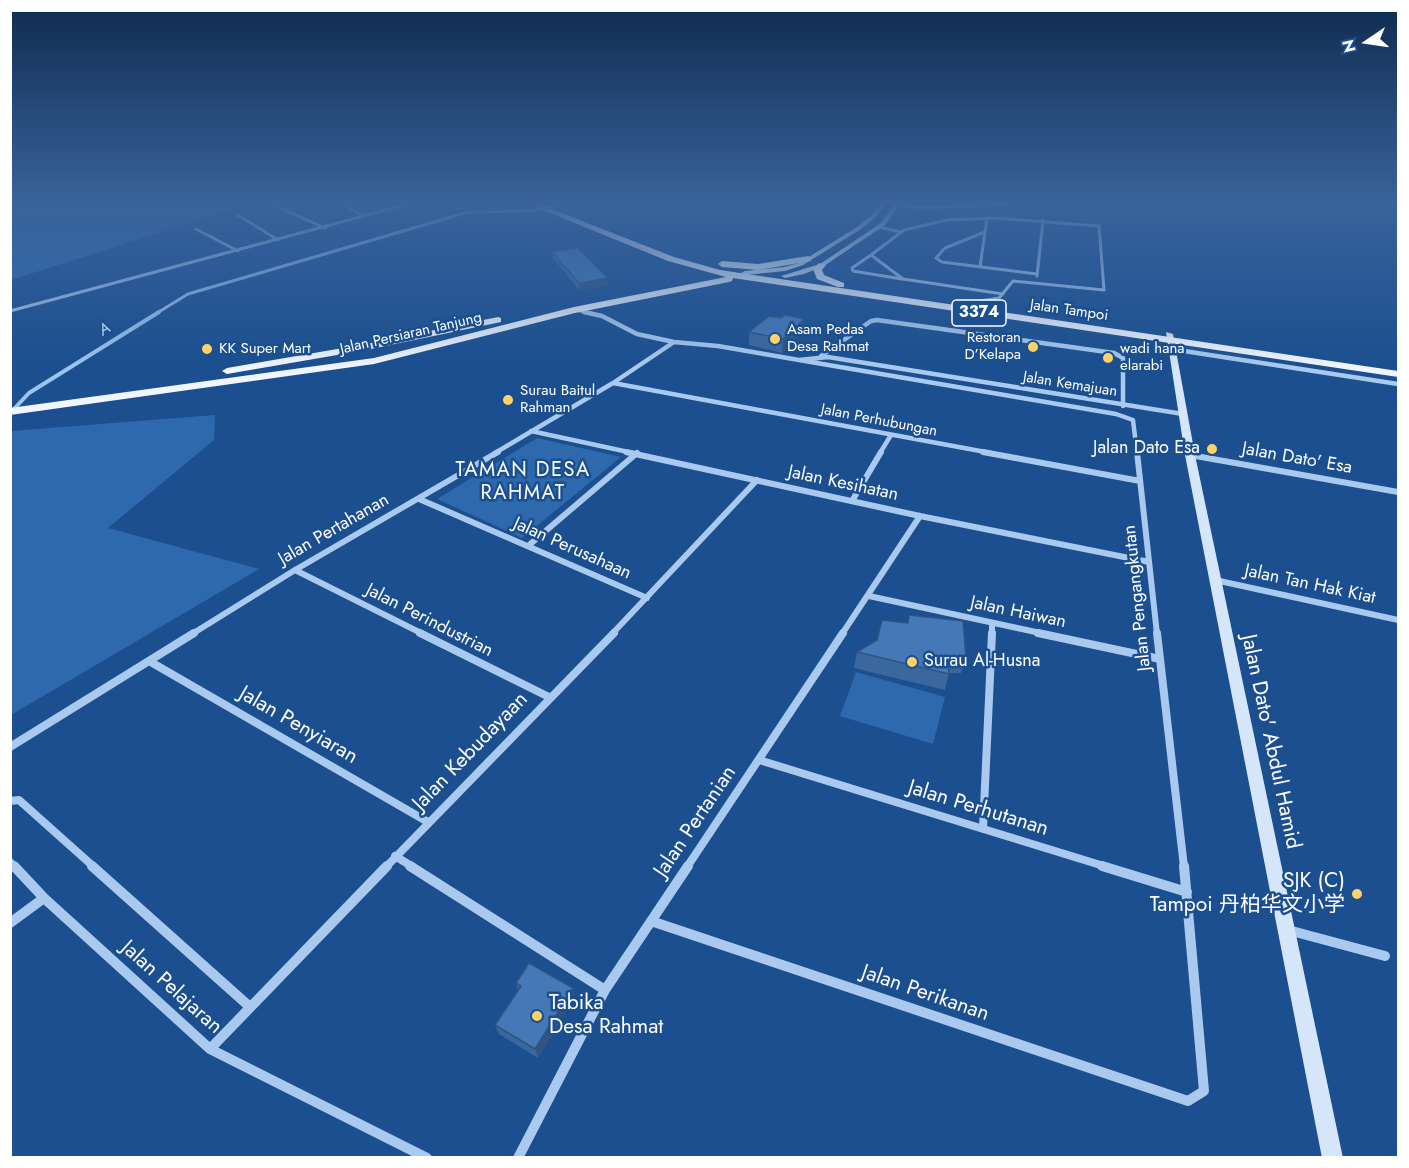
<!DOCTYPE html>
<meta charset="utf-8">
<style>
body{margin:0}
#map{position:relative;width:1409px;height:1168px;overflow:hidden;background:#1b4f8f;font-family:Jost,sans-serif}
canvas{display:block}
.frame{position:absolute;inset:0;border:12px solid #fff;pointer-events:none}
.north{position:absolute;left:1337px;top:12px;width:60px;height:60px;-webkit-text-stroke:4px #1b4f8f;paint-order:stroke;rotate:257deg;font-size:16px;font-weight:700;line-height:24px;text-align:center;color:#fff}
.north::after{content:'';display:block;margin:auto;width:21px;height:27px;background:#fff;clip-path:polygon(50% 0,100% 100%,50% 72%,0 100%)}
</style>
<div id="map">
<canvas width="1409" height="1168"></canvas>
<div class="frame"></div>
<div class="north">N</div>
</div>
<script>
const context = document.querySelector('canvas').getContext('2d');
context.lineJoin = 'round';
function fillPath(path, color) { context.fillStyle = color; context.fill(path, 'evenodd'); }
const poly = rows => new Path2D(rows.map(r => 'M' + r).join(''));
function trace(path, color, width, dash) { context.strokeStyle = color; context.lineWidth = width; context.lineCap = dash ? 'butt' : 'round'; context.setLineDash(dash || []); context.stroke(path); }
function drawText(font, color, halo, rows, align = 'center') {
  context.font = font + ' Jost,"Noto Sans SC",sans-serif'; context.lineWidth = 5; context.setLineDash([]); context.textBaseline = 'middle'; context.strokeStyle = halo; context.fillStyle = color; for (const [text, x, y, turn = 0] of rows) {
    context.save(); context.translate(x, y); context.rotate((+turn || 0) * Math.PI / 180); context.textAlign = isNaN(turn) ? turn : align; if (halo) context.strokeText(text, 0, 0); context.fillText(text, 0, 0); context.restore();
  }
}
fillPath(poly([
 [11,204,249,204,11,280],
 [215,415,214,440,108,528,259,569,11,715,11,431],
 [537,438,621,457,522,538,437,499],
 [856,672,945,697,933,744,840,716]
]), '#2e69ad');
trace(poly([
 [894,204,922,208,1007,204],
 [157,313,188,294,468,212,533,211,560,204]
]), '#9cc4f0', 3);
trace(poly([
 [13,410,29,393,159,312]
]), '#9cc4f0', 4);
trace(poly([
 [340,204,365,216],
 [274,205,325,228],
 [238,215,278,240],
 [878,227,901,232],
 [196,229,238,251],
 [985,232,945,248,936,258,942,262,1037,274],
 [871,255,852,268,853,271,902,279],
 [980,267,987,218],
 [1037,276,1043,220],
 [1003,294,903,279,871,255,904,230,947,220,995,218,1099,226,1104,290,1013,281],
 [962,304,999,298,1013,281],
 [575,310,591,313],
 [10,311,408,204]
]), '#a9c9ee', 3);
trace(poly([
 [584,312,602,316,637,334,674,342,718,346,799,360,828,357,1183,414],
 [1171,349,1398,384],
 [821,356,871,321,877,320,1114,353,1123,358,1123,406],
 [799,360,1116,414,1133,420,1137,453],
 [613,383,991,453],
 [531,431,633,453],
 [495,453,613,383,674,342],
 [880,453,891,435]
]), '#a9c9ee', 4.5);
trace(poly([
 [626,452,920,516,1149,562],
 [983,452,1140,481],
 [1137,452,1157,634],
 [1190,455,1398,492],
 [419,499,647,598],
 [852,501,881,452],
 [528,546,637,453],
 [295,570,423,634],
 [1215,580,1398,620],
 [869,596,1045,634],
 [192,634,295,570,498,452],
 [612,634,757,480],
 [842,634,920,516],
 [992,634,992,623]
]), '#a9c9ee', 6);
trace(poly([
 [420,633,549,697],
 [1038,633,1160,659],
 [1157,633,1184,867],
 [149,661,428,822],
 [10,747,194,633],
 [759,760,1107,867],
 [10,801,19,800,94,867],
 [983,829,992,633],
 [395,856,413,867],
 [10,862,15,867],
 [386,867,614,633],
 [687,867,843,633]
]), '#a9c9ee', 8);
trace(poly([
 [14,866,44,898,210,1049,427,1158],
 [92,866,250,1007],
 [410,866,605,990],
 [1102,866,1187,892],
 [651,921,1188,1101,1204,1091,1184,866],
 [10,923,44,898],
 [1288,930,1385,956],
 [210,1049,387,866],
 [518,1158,605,990,688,866]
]), '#a9c9ee', 10);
fillPath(poly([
 [880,204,886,204,875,218,858,231,803,265,785,271,745,275,741,273,745,271,784,267,799,263,854,229,871,216,880,204],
 [894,204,900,204,885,225,824,266,804,274,785,278,781,276,820,264,881,223,894,204],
 [1166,332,1173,334,1195,455,1343,1158,1322,1158,1185,455,1166,332]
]), '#d6e6fa');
fillPath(poly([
 [528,204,539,204,674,257,720,270,1398,371,1398,377,733,278,732,281,729,282,575,313,374,364,10,415,10,408,374,358,574,307,726,277,668,261,528,204],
 [808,256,811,257,811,261,758,270,722,267,718,264,722,261,758,264,808,256],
 [819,263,826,265,822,270,824,275,844,283,844,287,838,287,817,279,813,269,819,263],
 [498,317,501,318,501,322,366,350,227,374,222,371,227,368,366,344,498,317]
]), '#f0f6ff');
fillPath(poly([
 [552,252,608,278,608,285,579,290,553,258],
 [749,332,803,332,782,353,749,345],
 [857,652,966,657,961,673,949,673,945,690,854,668],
 [516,983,575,997,538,1058,499,1034,495,1025,518,991]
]), '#3a679d');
fillPath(poly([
 [608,278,608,285,579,290,579,283],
 [804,319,803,332,782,353,783,339],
 [573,988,575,997,538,1058,535,1049]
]), '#305480');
const building = poly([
 [578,248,608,278,579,283,552,252,578,248],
 [785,315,804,319,783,339,749,332,769,316,781,318,785,315],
 [909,615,963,621,966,657,948,657,949,674,857,652,877,640,882,620,908,623,909,615],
 [529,963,573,988,535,1049,495,1025,521,986,516,983,529,963]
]);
fillPath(building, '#4478b7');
trace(building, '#305480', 1.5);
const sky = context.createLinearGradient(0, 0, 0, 368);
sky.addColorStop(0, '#0f2b4f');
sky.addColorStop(0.55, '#39639b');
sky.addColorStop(1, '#39639b00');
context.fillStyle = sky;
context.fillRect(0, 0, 1409, 368);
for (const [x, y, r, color] of [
 [775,339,6,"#ffd166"],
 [1033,347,6,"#ffd166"],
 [207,349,6,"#ffd166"],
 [1108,358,6,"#ffd166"],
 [508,400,6,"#ffd166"],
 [1212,449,6,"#ffd166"],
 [912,662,6,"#ffd166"],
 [1357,894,6,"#ffd166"],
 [537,1016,6,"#ffd166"]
]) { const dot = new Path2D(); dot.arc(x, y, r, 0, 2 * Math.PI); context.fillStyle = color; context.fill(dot); trace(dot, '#1b4f8f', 2); }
drawText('15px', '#fff', '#1b4f8f', [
 ["Jalan Tampoi",1069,311,8],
 ["Jalan Persiaran Tanjung",411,334,-13],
 ["Jalan Kemajuan",1070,385,9],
 ["Jalan Perhubungan",879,421,11]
]);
drawText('15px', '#fff', '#1b4f8f', [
 ["Asam Pedas",787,330],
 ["Desa Rahmat",787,347],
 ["Restoran",1021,338,"right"],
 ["D’Kelapa",1021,355,"right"],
 ["KK Super Mart",219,349],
 ["wadi hana",1120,349],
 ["elarabi",1120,366],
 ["Surau Baitul",520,391],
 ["Rahman",520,408]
], 'left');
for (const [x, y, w] of [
 [979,313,54]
]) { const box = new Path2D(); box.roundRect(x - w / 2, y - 13, w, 26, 4.5); context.fillStyle = '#1b4f8f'; context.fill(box); trace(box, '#fff', 1.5); }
drawText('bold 16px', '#fff', null, [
 ["3374",979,313]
]);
drawText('italic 16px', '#b5d3f5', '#1b4f8f', [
 ["A",105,330,-32]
]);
drawText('18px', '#fff', '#1b4f8f', [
 ["Jalan Dato Esa",1200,449],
 ["Surau Al-Husna",924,662,"left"]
], 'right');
drawText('18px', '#fff', '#1b4f8f', [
 ["Jalan Dato' Esa",1297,459,10],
 ["Jalan Kesihatan",843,484,12],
 ["Jalan Pertahanan",334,530,-30],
 ["Jalan Perusahaan",572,549,24],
 ["Jalan Tan Hak Kiat",1310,585,12],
 ["Jalan Pengangkutan",1138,598,-96],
 ["Jalan Haiwan",1018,613,12],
 ["Jalan Perindustrian",429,621,27]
]);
context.letterSpacing = '1.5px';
drawText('20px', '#fff', '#1b4f8f', [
 ["TAMAN DESA",523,471],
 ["RAHMAT",523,494]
]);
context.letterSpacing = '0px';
drawText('21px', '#fff', '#1b4f8f', [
 ["Jalan Penyiaran",298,726,30],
 ["Jalan Dato' Abdul Hamid",1270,742,78],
 ["Jalan Kebudayaan",471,752,-46],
 ["Jalan Perhutanan",978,809,17],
 ["Jalan Pertanian",696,822,-56],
 ["Jalan Pelajaran",171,988,42],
 ["Jalan Perikanan",925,994,19]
]);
drawText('21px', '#fff', '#1b4f8f', [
 ["SJK (C)",1345,882],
 ["Tampoi 丹柏华文小学",1345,906],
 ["Tabika",549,1004,"left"],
 ["Desa Rahmat",549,1028,"left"]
], 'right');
</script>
